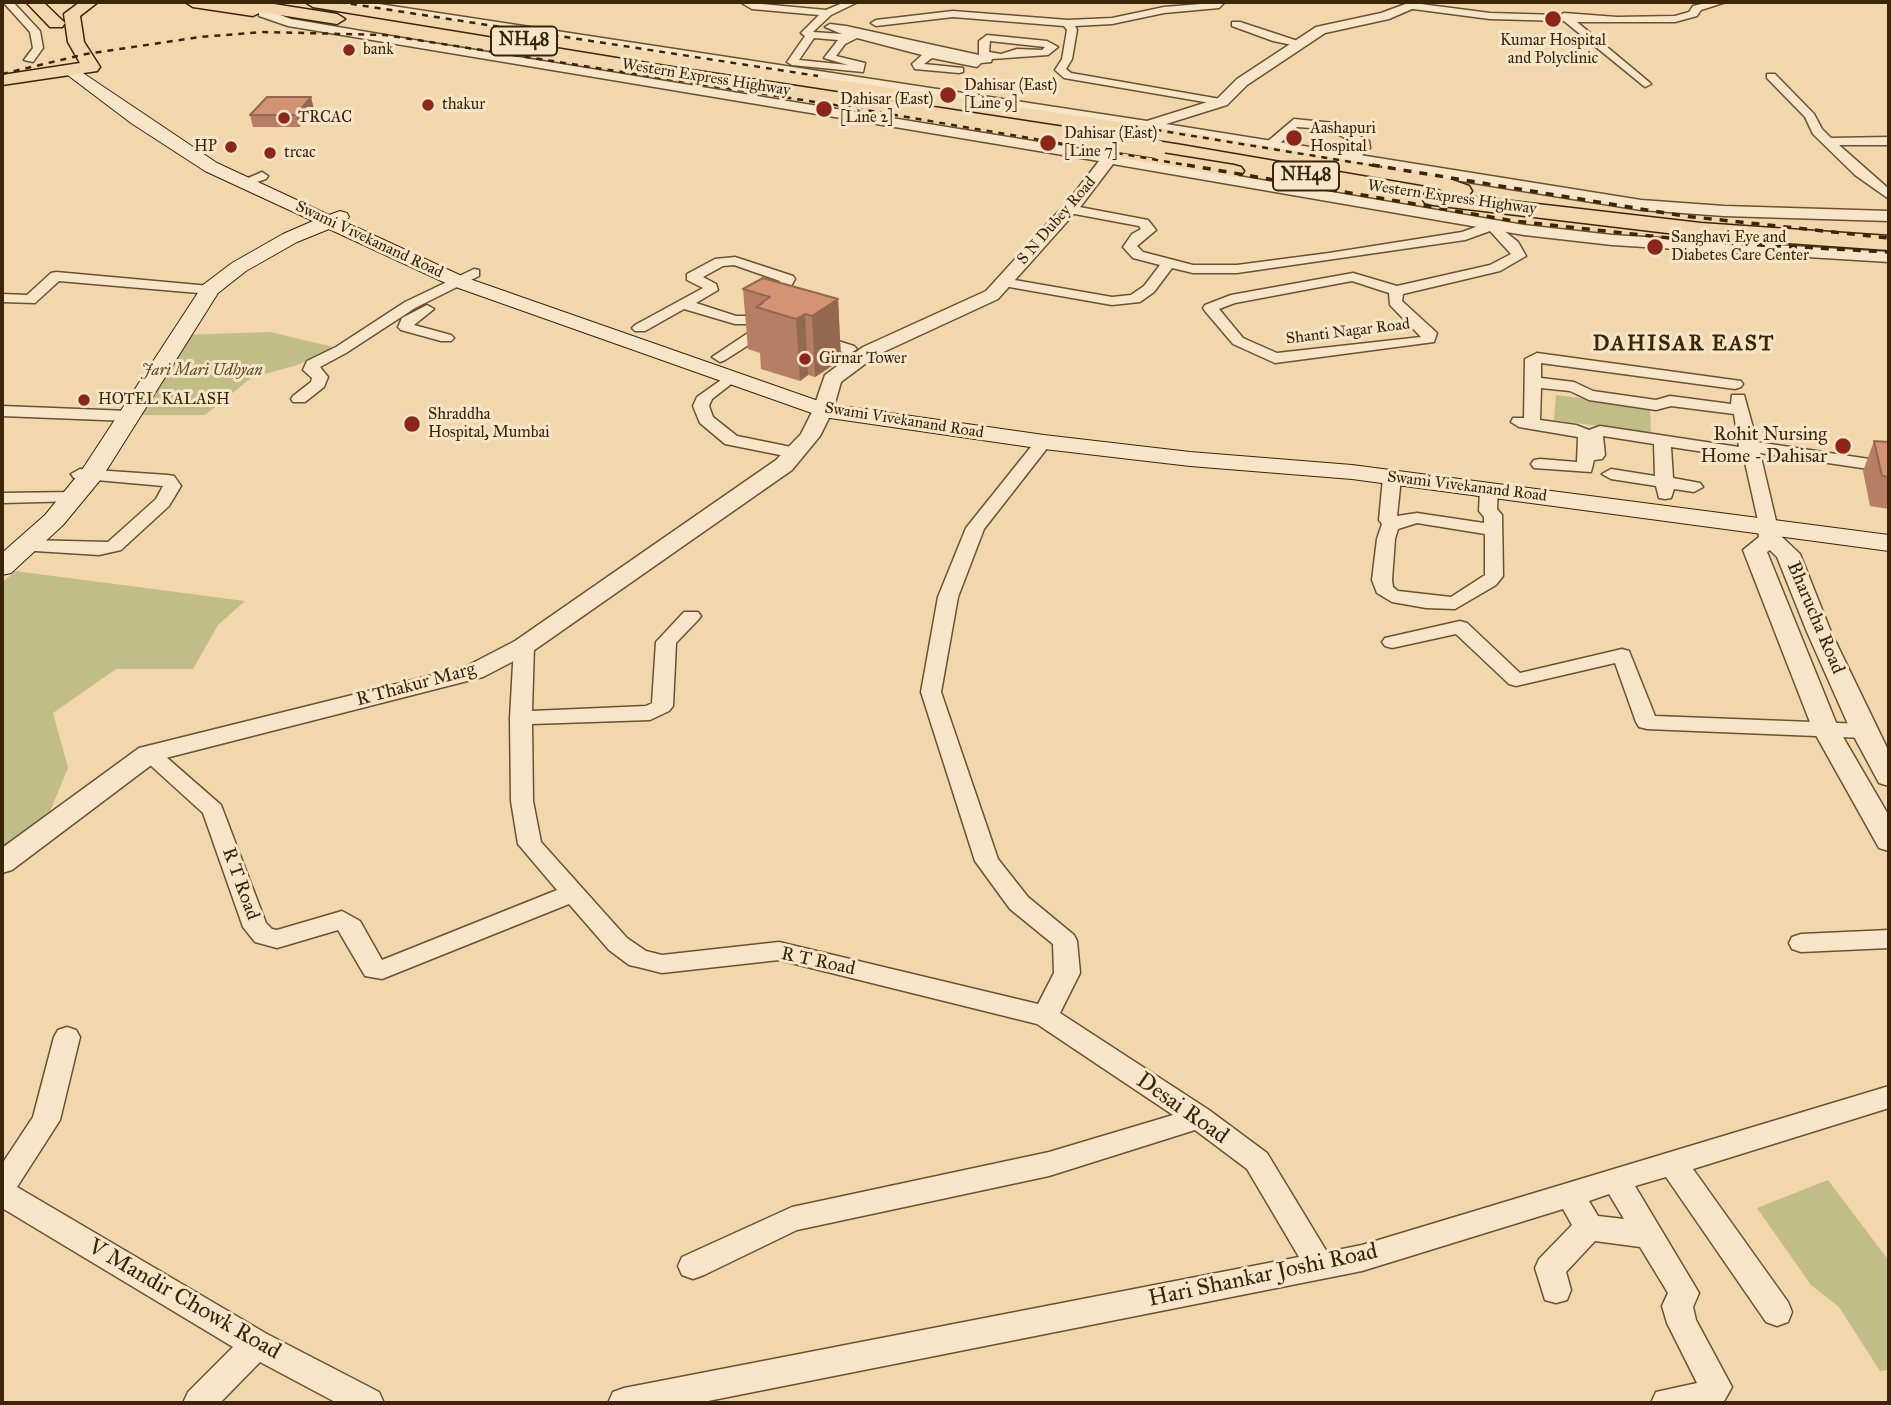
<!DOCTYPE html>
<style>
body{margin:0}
#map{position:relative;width:1891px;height:1405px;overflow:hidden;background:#f2d7ac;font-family:"IM FELL Great Primer",serif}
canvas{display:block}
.frame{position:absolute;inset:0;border:4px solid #3a2507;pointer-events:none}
</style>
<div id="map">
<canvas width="1891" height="1405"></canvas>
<div class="frame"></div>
</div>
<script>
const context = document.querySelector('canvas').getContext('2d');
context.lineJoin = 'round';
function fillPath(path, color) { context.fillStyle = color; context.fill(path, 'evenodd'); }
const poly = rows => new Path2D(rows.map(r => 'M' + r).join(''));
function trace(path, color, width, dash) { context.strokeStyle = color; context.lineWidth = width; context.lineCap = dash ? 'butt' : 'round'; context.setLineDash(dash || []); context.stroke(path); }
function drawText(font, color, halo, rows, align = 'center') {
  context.font = font + ' "IM FELL Great Primer",serif'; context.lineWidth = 6; context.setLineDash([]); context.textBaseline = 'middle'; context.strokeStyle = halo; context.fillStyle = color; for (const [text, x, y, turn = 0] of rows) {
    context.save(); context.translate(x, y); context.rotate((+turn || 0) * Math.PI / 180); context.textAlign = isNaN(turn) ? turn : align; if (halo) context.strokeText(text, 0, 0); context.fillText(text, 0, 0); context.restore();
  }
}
fillPath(poly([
 [270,332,333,347,297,365,251,378,205,415,133,415,181,335],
 [1556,395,1650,407,1651,433,1554,420],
 [15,571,245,601,218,625,193,669,116,669,53,713,68,768,48,816,2,850,2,583],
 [1828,1180,1889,1261,1889,1370,1880,1371,1839,1307,1811,1285,1757,1208]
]), '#c0bd86');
const minor = poly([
 [3,2,13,2,40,31,43,48,33,62,24,60,33,48,30,32,3,2],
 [740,2,826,10,845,2,858,2,831,15,813,32,842,34,825,27,830,24,846,26,979,55,979,41,987,35,1047,41,1058,47,1048,55,992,59,991,62,981,63,977,67,932,58,924,64,963,68,963,72,959,73,915,69,912,64,922,55,857,38,845,44,836,56,865,63,863,72,792,65,787,62,805,36,801,33,819,15,752,9,740,2],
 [814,38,838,40,824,58,848,65,799,60,814,38],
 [990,41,1045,47,1042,50,1017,49,1001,54,989,52,990,41],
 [1225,2,1219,8,1164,13,1112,24,1075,26,1077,30,1072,59,1066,69,1071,73,1226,100,1226,104,1222,105,1064,78,1055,70,1062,59,1067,30,1064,26,953,17,876,26,871,23,876,20,953,11,1068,20,1112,18,1164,7,1225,2],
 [1710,2,1726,2,1701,10,1697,16,1675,22,1577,22,1649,82,1651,84,1645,87,1564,21,1490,19,1413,9,1408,6,1413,3,1490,13,1560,15,1564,13,1617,17,1675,16,1689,12,1693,6,1710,2],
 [1232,22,1240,22,1307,44,1302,47,1273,41,1232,26,1232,22],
 [1767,74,1775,74,1814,114,1822,129,1831,138,1889,137,1889,145,1839,145,1889,189,1889,199,1855,175,1813,134,1805,117,1767,78,1767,74],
 [1294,119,1334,123,1369,141,1370,148,1355,162,1347,162,1347,156,1359,145,1327,129,1297,127,1275,148,1267,148,1267,142,1294,119],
 [262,172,268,176,266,179,245,186,239,182,262,172],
 [1069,205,1148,220,1156,230,1137,246,1143,252,1193,265,1237,265,1329,253,1462,232,1492,221,1518,242,1526,256,1500,271,1403,294,1402,301,1437,333,1434,342,1275,363,1233,344,1205,311,1203,308,1205,305,1231,295,1353,273,1397,286,1490,265,1511,254,1490,231,1465,240,1237,273,1193,273,1172,268,1154,292,1140,302,1112,305,998,285,996,282,998,279,1003,278,1112,297,1131,295,1144,286,1160,265,1133,258,1123,247,1132,234,1141,229,1139,226,1064,212,1062,209,1069,205],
 [1352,281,1389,293,1390,305,1421,337,1277,353,1243,338,1219,309,1235,303,1352,281],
 [735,257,793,276,795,279,790,288,788,305,762,321,748,324,735,324,684,309,645,331,635,331,632,328,635,325,703,288,687,280,687,274,715,259,735,257],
 [734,265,780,281,776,288,776,300,748,316,736,316,696,303,718,290,716,284,703,277,723,266,734,265],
 [474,269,479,270,479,276,415,308,346,353,320,367,328,377,324,387,305,402,293,402,291,399,293,396,311,382,312,378,303,370,307,361,336,347,405,302,474,269],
 [56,272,210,286,217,290,210,294,59,281,35,303,2,302,2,294,27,295,51,273,56,272],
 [427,305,434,309,414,325,451,335,454,338,451,341,441,341,401,330,398,327,402,318,427,305],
 [772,322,777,324,780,327,777,330,769,332,725,360,720,362,712,357,760,325,772,322],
 [813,333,854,346,857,349,849,354,808,341,805,338,808,335,813,333],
 [1537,353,1741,381,1743,384,1741,387,1735,389,1541,363,1541,378,1574,382,1593,391,1656,400,1670,396,1731,404,1732,395,1744,395,1757,442,1889,462,1889,472,1760,453,1777,525,1768,530,1759,525,1744,458,1671,447,1673,478,1700,483,1703,487,1694,492,1674,489,1671,498,1665,499,1659,498,1656,486,1611,479,1602,474,1611,469,1655,476,1654,444,1603,436,1605,455,1602,459,1594,460,1591,472,1534,468,1531,464,1534,460,1540,459,1577,462,1578,437,1519,427,1511,422,1513,418,1524,418,1525,359,1537,353],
 [1541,388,1570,391,1589,400,1656,410,1671,406,1734,414,1739,447,1600,426,1589,430,1576,425,1540,420,1541,388],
 [731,373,739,378,712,399,709,406,713,417,737,436,801,449,804,453,801,457,795,458,725,444,700,423,693,406,697,397,731,373],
 [2,406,129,411,137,416,129,421,2,416,2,406],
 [1044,437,1052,442,984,529,958,597,941,692,998,859,1028,897,1074,935,1077,941,1080,973,1060,1013,1209,1110,1267,1153,1327,1252,1362,1245,1889,1086,1889,1108,1693,1169,1788,1302,1792,1312,1788,1322,1777,1326,1766,1322,1666,1177,1635,1186,1699,1293,1693,1307,1696,1320,1732,1387,1723,1403,1651,1403,1656,1392,1697,1383,1667,1323,1662,1306,1668,1293,1640,1247,1595,1241,1566,1272,1571,1290,1567,1300,1556,1303,1545,1300,1535,1268,1539,1259,1572,1225,1563,1209,1362,1271,698,1403,608,1403,613,1392,624,1388,1299,1257,1247,1169,1195,1130,1049,1176,797,1230,704,1275,693,1279,682,1275,678,1266,682,1257,792,1207,1049,1152,1173,1115,1037,1024,779,960,662,973,638,967,629,965,609,950,569,904,382,979,365,976,338,930,277,948,255,942,243,927,203,813,138,754,141,749,149,747,157,749,221,805,266,923,272,929,277,930,342,911,360,921,382,960,557,890,518,844,511,801,510,718,514,646,517,642,524,640,531,642,534,646,532,711,646,706,652,703,656,642,684,612,698,612,701,616,698,620,676,643,673,706,669,711,650,720,532,724,533,801,541,842,627,938,646,951,662,955,779,942,1038,1004,1054,973,1053,944,1010,909,975,861,921,692,938,597,966,528,1038,438,1044,437],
 [1609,1194,1624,1219,1598,1216,1589,1201,1609,1194],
 [80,469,168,475,174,476,181,486,169,506,121,550,99,555,19,550,17,546,26,540,108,542,156,499,163,486,74,478,71,474,80,469],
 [1392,473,1401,478,1397,516,1417,513,1484,523,1484,517,1479,511,1480,490,1489,485,1495,486,1498,490,1497,509,1502,515,1503,576,1496,585,1455,609,1426,608,1392,602,1377,593,1372,580,1377,539,1382,524,1379,520,1383,478,1392,473],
 [1417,523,1485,534,1485,575,1451,597,1398,591,1393,587,1392,580,1395,539,1398,529,1417,523],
 [73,492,79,493,82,497,79,501,2,503,2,493,73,492],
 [1460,621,1467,623,1520,673,1622,649,1629,651,1655,716,1864,724,1872,726,1875,731,1872,736,1864,738,1647,729,1639,727,1636,722,1615,663,1516,686,1509,684,1456,634,1392,648,1385,646,1382,642,1385,638,1460,621],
 [1889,930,1889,948,1801,952,1792,949,1789,943,1792,937,1801,934,1889,930],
 [67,1027,76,1030,80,1037,60,1120,17,1187,267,1334,379,1392,384,1403,337,1403,260,1362,220,1403,183,1403,188,1392,233,1347,2,1208,2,1164,33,1117,54,1037,58,1030,67,1027]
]);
const tertiary = poly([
 [337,2,366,2,1147,121,1217,99,1237,79,1316,27,1381,13,1411,2,1428,2,1389,19,1325,33,1247,85,1227,105,1166,124,1641,200,1724,206,1889,211,1889,221,1724,216,1641,210,1151,131,1121,156,1524,225,1612,235,1889,252,1889,262,1612,245,1524,235,1113,164,1081,206,998,299,877,355,841,382,833,410,820,436,792,470,533,651,483,677,158,760,12,870,2,873,2,848,139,748,465,667,515,641,776,460,801,434,813,410,825,375,863,347,986,291,1069,200,1099,161,288,26,259,16,259,10,267,10,291,19,420,41,1106,153,1133,128,343,6,337,2],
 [1768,518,1776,520,1782,537,1800,554,1831,632,1889,752,1889,786,1879,783,1851,731,1807,632,1777,557,1770,550,1767,552,1839,730,1889,816,1889,851,1879,848,1813,730,1743,550,1759,537,1757,525,1760,520,1768,518]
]);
const secondary = poly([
 [71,65,217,163,329,215,340,211,347,213,349,217,345,222,464,277,827,404,1044,435,1190,452,1352,465,1889,535,1889,551,1352,479,1190,466,1044,449,823,417,450,285,329,229,297,242,246,271,218,293,101,479,63,525,11,573,2,575,2,553,45,515,82,470,203,285,232,263,283,234,313,221,205,171,131,123,65,73,63,70,65,67,71,65]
]);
const primary = poly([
 [80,2,98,2,80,16,84,42,100,67,97,71,2,85,2,75,80,63,68,42,64,14,80,2]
]);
const trunk = poly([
 [26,2,43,2,65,23,62,27,50,27,26,2],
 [185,2,261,2,337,14,345,19,337,24,261,12,253,16,193,7,185,2],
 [305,2,342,2,669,55,1179,131,1441,176,1469,186,1472,191,1468,196,1701,223,1889,236,1889,250,1701,237,1433,205,1425,203,1422,198,1425,193,1448,193,1435,187,1179,143,669,65,313,7,305,2],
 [1110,145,1234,165,1241,167,1244,171,1241,175,1234,177,1103,155,1100,151,1103,147,1110,145]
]);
trace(minor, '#685230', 3);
trace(tertiary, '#685230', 3);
trace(secondary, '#3a2507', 2);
trace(primary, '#3a2507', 3);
trace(trunk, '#3a2507', 3);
fillPath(minor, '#f7e5c9');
fillPath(tertiary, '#f7e5c9');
fillPath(secondary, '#f7e5c9');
fillPath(primary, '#f2d7ac');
fillPath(trunk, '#f2d7ac');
trace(poly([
 [339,2,818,76],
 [2,74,86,54,200,37,263,32,385,35,854,108,1198,167],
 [1120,124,1382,167]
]), '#3a2507', 2.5, [6, 6]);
trace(poly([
 [1187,165,1514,221,1706,242,1889,252],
 [1372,165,1684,216,1889,238]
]), '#3a2507', 3.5, [8, 8]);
const trunkBridge = poly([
 [1101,140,1157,149]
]);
trace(trunkBridge, '#3a2507', 20, []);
trace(trunkBridge, '#f2d7ac', 18);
fillPath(poly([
 [314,109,299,127,253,127,250,115],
 [743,289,838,299,841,360,815,377,808,375,800,381,761,369,760,353,748,349],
 [1874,441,1889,442,1889,509,1870,506,1863,471]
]), '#b67e63');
fillPath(poly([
 [311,97,314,109,299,127,296,115],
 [838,299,841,360,815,377,812,316],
 [805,314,808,375,800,381,796,319]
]), '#946750');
const building = poly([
 [267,97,311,97,296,115,250,115,267,97],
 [763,278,838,299,812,316,805,314,796,319,756,307,763,303,761,303,770,297,743,289,763,278],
 [1874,441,1889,442,1889,477,1882,476,1874,441]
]);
fillPath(building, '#d49373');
trace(building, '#946750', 2);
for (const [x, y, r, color] of [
 [1553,19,9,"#8f2418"],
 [349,50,7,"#8f2418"],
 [948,95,9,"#8f2418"],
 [428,105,7,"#8f2418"],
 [824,109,9,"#8f2418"],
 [284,118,7,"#8f2418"],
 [1294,138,9,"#8f2418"],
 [1048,143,9,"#8f2418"],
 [231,147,7,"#8f2418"],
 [270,153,7,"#8f2418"],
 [1655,247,9,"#8f2418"],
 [805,359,7,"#8f2418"],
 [84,400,7,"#8f2418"],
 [412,424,9,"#8f2418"],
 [1843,446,9,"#8f2418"]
]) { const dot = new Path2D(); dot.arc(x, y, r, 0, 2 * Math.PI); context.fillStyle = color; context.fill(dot); trace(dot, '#f7e5c9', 2.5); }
drawText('16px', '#3a2507', '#f7e5c9', [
 ["Kumar Hospital",1553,41,"center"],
 ["and Polyclinic",1553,59,"center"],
 ["bank",363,50],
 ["Dahisar (East)",964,86],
 ["[Line 9]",964,104],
 ["Dahisar (East)",840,100],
 ["[Line 2]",840,118],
 ["thakur",442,105],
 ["TRCAC",298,118],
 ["Aashapuri",1310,129],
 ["Hospital",1310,147],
 ["Dahisar (East)",1064,134],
 ["[Line 7]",1064,152],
 ["HP",217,147,"right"],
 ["trcac",284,153],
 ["Sanghavi Eye and",1671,238],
 ["Diabetes Care Center",1671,256],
 ["Girnar Tower",819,359],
 ["HOTEL KALASH",98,400],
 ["Shraddha",428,415],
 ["Hospital, Mumbai",428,433]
], 'left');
drawText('16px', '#3a2507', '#f7e5c9', [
 ["Western Express Highway",706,78,9],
 ["Western Express Highway",1452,198,8],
 ["S N Dubey Road",1057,221,-49],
 ["Swami Vivekanand Road",369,240,25],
 ["Shanti Nagar Road",1348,332,-7],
 ["Swami Vivekanand Road",904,421,9],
 ["Swami Vivekanand Road",1467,487,7]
]);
drawText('italic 16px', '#5c4b27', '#f7e5c9', [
 ["Jari Mari Udhyan",202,371]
]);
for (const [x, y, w] of [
 [524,41,66],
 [1306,176,66]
]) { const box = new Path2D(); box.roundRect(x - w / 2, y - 14.5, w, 29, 5); context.fillStyle = '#f7e5c9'; context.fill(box); trace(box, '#3a2507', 2); }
drawText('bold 18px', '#3a2507', null, [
 ["NH48",524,41],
 ["NH48",1306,176]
]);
drawText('19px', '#3a2507', '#f7e5c9', [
 ["Rohit Nursing",1827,435],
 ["Home - Dahisar",1827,457]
], 'right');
drawText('19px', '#3a2507', '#f7e5c9', [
 ["Bharucha Road",1815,618,67],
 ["R Thakur Marg",416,685,-15],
 ["R T Road",240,884,70],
 ["R T Road",818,962,12]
]);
context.letterSpacing = '2px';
drawText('bold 21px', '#3a2507', '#f7e5c9', [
 ["DAHISAR EAST",1684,345]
]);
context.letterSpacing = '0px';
drawText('23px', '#3a2507', '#f7e5c9', [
 ["Desai Road",1182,1109,35],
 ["Hari Shankar Joshi Road",1263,1276,-12],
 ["V Mandir Chowk Road",184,1300,30]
]);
</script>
